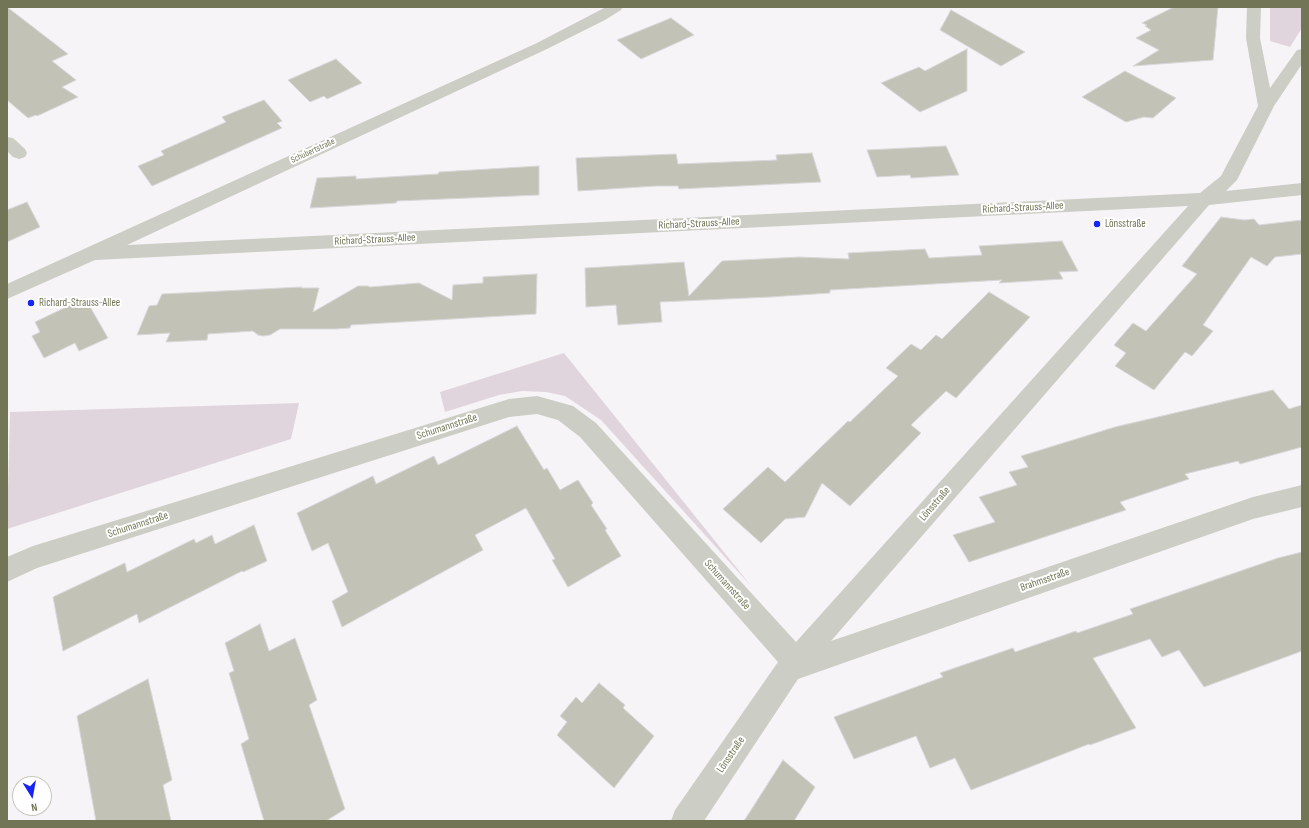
<!DOCTYPE html>
<meta charset="utf-8">
<style>
body{margin:0}
#map{position:relative;width:1309px;height:828px;overflow:hidden;background:#f7f4f8;font-family:"Sofia Sans Condensed",sans-serif}
canvas{display:block}
.frame{position:absolute;inset:0;border:8px solid #727657;pointer-events:none}
.north{position:absolute;left:12px;top:776px;width:40px;height:40px;box-sizing:border-box;background:#fff;border:1px solid #c7c8bc;border-radius:50%;rotate:169deg;font-size:11px;font-weight:700;line-height:16px;text-align:center;color:#727657}
.north::after{content:'';display:block;margin:auto;width:14px;height:18px;background:#1624f5;clip-path:polygon(50% 0,100% 100%,50% 72%,0 100%)}
</style>
<div id="map">
<canvas width="1309" height="828"></canvas>
<div class="frame"></div>
<div class="north">N</div>
</div>
<script>
const context = document.querySelector('canvas').getContext('2d');
context.lineJoin = 'round';
function fillPath(path, color) { context.fillStyle = color; context.fill(path, 'evenodd'); }
const poly = rows => new Path2D(rows.map(r => 'M' + r).join(''));
function trace(path, color, width, dash) { context.strokeStyle = color; context.lineWidth = width; context.lineCap = dash ? 'butt' : 'round'; context.setLineDash(dash || []); context.stroke(path); }
function drawText(font, color, halo, rows, align = 'center') {
  context.font = font + ' "Sofia Sans Condensed",sans-serif'; context.lineWidth = 4; context.setLineDash([]); context.textBaseline = 'middle'; context.strokeStyle = halo; context.fillStyle = color; for (const [text, x, y, turn = 0] of rows) {
    context.save(); context.translate(x, y); context.rotate((+turn || 0) * Math.PI / 180); context.textAlign = isNaN(turn) ? turn : align; if (halo) context.strokeText(text, 0, 0); context.fillText(text, 0, 0); context.restore();
  }
}
fillPath(poly([
 [1270,7,1302,7,1302,28,1290,47,1270,41],
 [564,353,752,587,601,420,565,396,546,392,522,391,499,395,445,412,440,392],
 [299,403,291,439,7,529,10,412]
]), '#e0d5dc');
const building = poly([
 [7,7,68,54,52,61,76,80,62,87,78,97,37,116,36,115,28,118,7,100,7,7],
 [1174,7,1218,7,1213,60,1133,66,1159,50,1136,38,1151,30,1145,26,1147,25,1142,23,1174,7],
 [951,10,1025,52,1001,66,940,30,951,10],
 [671,18,694,35,641,59,617,40,671,18],
 [967,49,967,91,920,112,881,83,919,67,925,71,967,49],
 [336,59,362,83,327,99,324,96,310,102,288,80,336,59],
 [1125,71,1176,98,1153,118,1144,117,1126,122,1082,97,1125,71],
 [264,100,282,121,277,123,282,128,152,186,138,166,164,155,161,151,226,122,222,117,264,100],
 [946,146,959,175,911,178,910,175,877,177,867,150,946,146],
 [812,153,821,182,679,189,678,186,656,186,578,191,576,158,676,154,678,164,777,160,776,155,812,153],
 [539,166,539,195,397,201,396,203,380,204,310,208,317,178,356,176,356,179,438,174,439,172,539,166],
 [27,202,40,227,7,242,7,210,27,202],
 [1221,217,1244,220,1254,219,1259,225,1302,220,1302,254,1275,257,1267,266,1251,257,1203,325,1213,331,1192,356,1185,352,1154,390,1115,366,1126,353,1114,345,1133,323,1146,331,1197,274,1182,266,1221,217],
 [1062,241,1078,271,1059,272,1063,279,999,283,1002,280,830,290,830,293,770,297,660,302,662,322,618,325,616,305,586,307,585,268,684,262,689,296,722,261,799,257,849,259,848,253,925,249,929,258,982,255,979,246,1062,241],
 [537,274,536,314,351,325,350,328,336,329,280,329,270,335,263,336,258,335,253,331,208,334,207,340,166,342,170,333,137,335,149,306,157,305,162,294,302,287,301,288,319,288,313,312,358,286,368,286,370,287,419,283,452,300,453,285,483,283,483,277,537,274],
 [989,292,1030,317,956,398,946,391,911,425,921,433,850,506,822,483,805,517,785,519,761,543,723,509,768,467,785,482,848,421,850,422,898,376,886,368,911,344,921,350,936,335,942,339,989,292],
 [85,298,108,338,79,351,75,343,44,358,32,336,40,332,35,322,85,298],
 [1273,390,1289,409,1302,405,1302,447,1240,464,1238,461,1185,474,1189,479,1120,502,1126,510,969,562,953,535,995,522,979,497,1017,485,1009,472,1028,467,1021,456,1115,427,1273,390],
 [517,426,544,470,547,468,560,490,578,480,593,503,591,505,607,529,605,530,621,556,568,587,552,560,555,559,526,508,475,535,483,550,342,627,332,601,348,592,328,543,312,551,297,513,373,476,376,484,434,456,438,465,517,426],
 [254,525,267,561,243,572,242,571,139,623,137,614,63,651,53,597,125,563,127,572,194,539,196,543,212,535,215,544,254,525],
 [1302,552,1302,651,1204,687,1179,650,1162,657,1150,639,1093,658,1136,728,1090,745,1089,744,971,790,955,758,930,768,916,736,854,759,834,717,943,677,940,673,1013,648,1015,652,1076,631,1077,633,1133,614,1130,609,1278,558,1302,552],
 [260,624,269,651,295,638,317,700,309,705,345,809,326,821,264,821,241,744,249,739,229,673,234,671,225,643,260,624],
 [148,679,172,780,163,785,171,821,96,821,77,716,148,679],
 [599,683,625,705,623,708,654,736,614,788,557,735,567,722,560,716,576,697,582,703,599,683],
 [783,760,815,787,794,821,744,821,783,760]
]);
fillPath(building, '#c2c3b6');
trace(building, '#d8d7d9', 1);
fillPath(poly([
 [606,7,623,7,621,10,605,20,547,49,127,245,1200,193,1221,176,1258,106,1246,38,1247,7,1261,7,1260,38,1270,88,1297,50,1302,49,1302,64,1274,106,1237,180,1226,191,1302,183,1302,195,1209,205,831,641,1253,497,1302,485,1302,507,1253,519,798,679,704,821,671,821,675,810,778,662,580,437,558,420,537,414,509,417,37,568,7,582,7,557,33,546,509,399,537,396,573,406,596,423,796,642,1188,206,95,260,7,299,7,284,537,43,606,7],
 [7,137,13,138,25,149,27,153,25,157,19,159,13,157,7,151,7,137]
]), '#cccdc4');
for (const [x, y, r, color] of [
 [1097,224,4,"#1624f5"],
 [31,303,4,"#1624f5"]
]) { const dot = new Path2D(); dot.arc(x, y, r, 0, 2 * Math.PI); context.fillStyle = color; context.fill(dot); trace(dot, '#fff', 1.5); }
drawText('9px', '#727657', '#fff', [
 ["Schubertstraße",313,151,-25]
]);
drawText('11px', '#727657', '#fff', [
 ["Richard-Strauss-Allee",1023,208,-3],
 ["Richard-Strauss-Allee",699,224,-3],
 ["Richard-Strauss-Allee",375,240,-3],
 ["Schumannstraße",447,427,-18],
 ["Lönsstraße",935,504,-49],
 ["Schumannstraße",138,525,-18],
 ["Brahmsstraße",1045,580,-19],
 ["Schumannstraße",727,585,48],
 ["Lönsstraße",731,755,-56]
]);
drawText('11px', '#727657', '#fff', [
 ["Lönsstraße",1105,224],
 ["Richard-Strauss-Allee",39,303]
], 'left');
</script>
